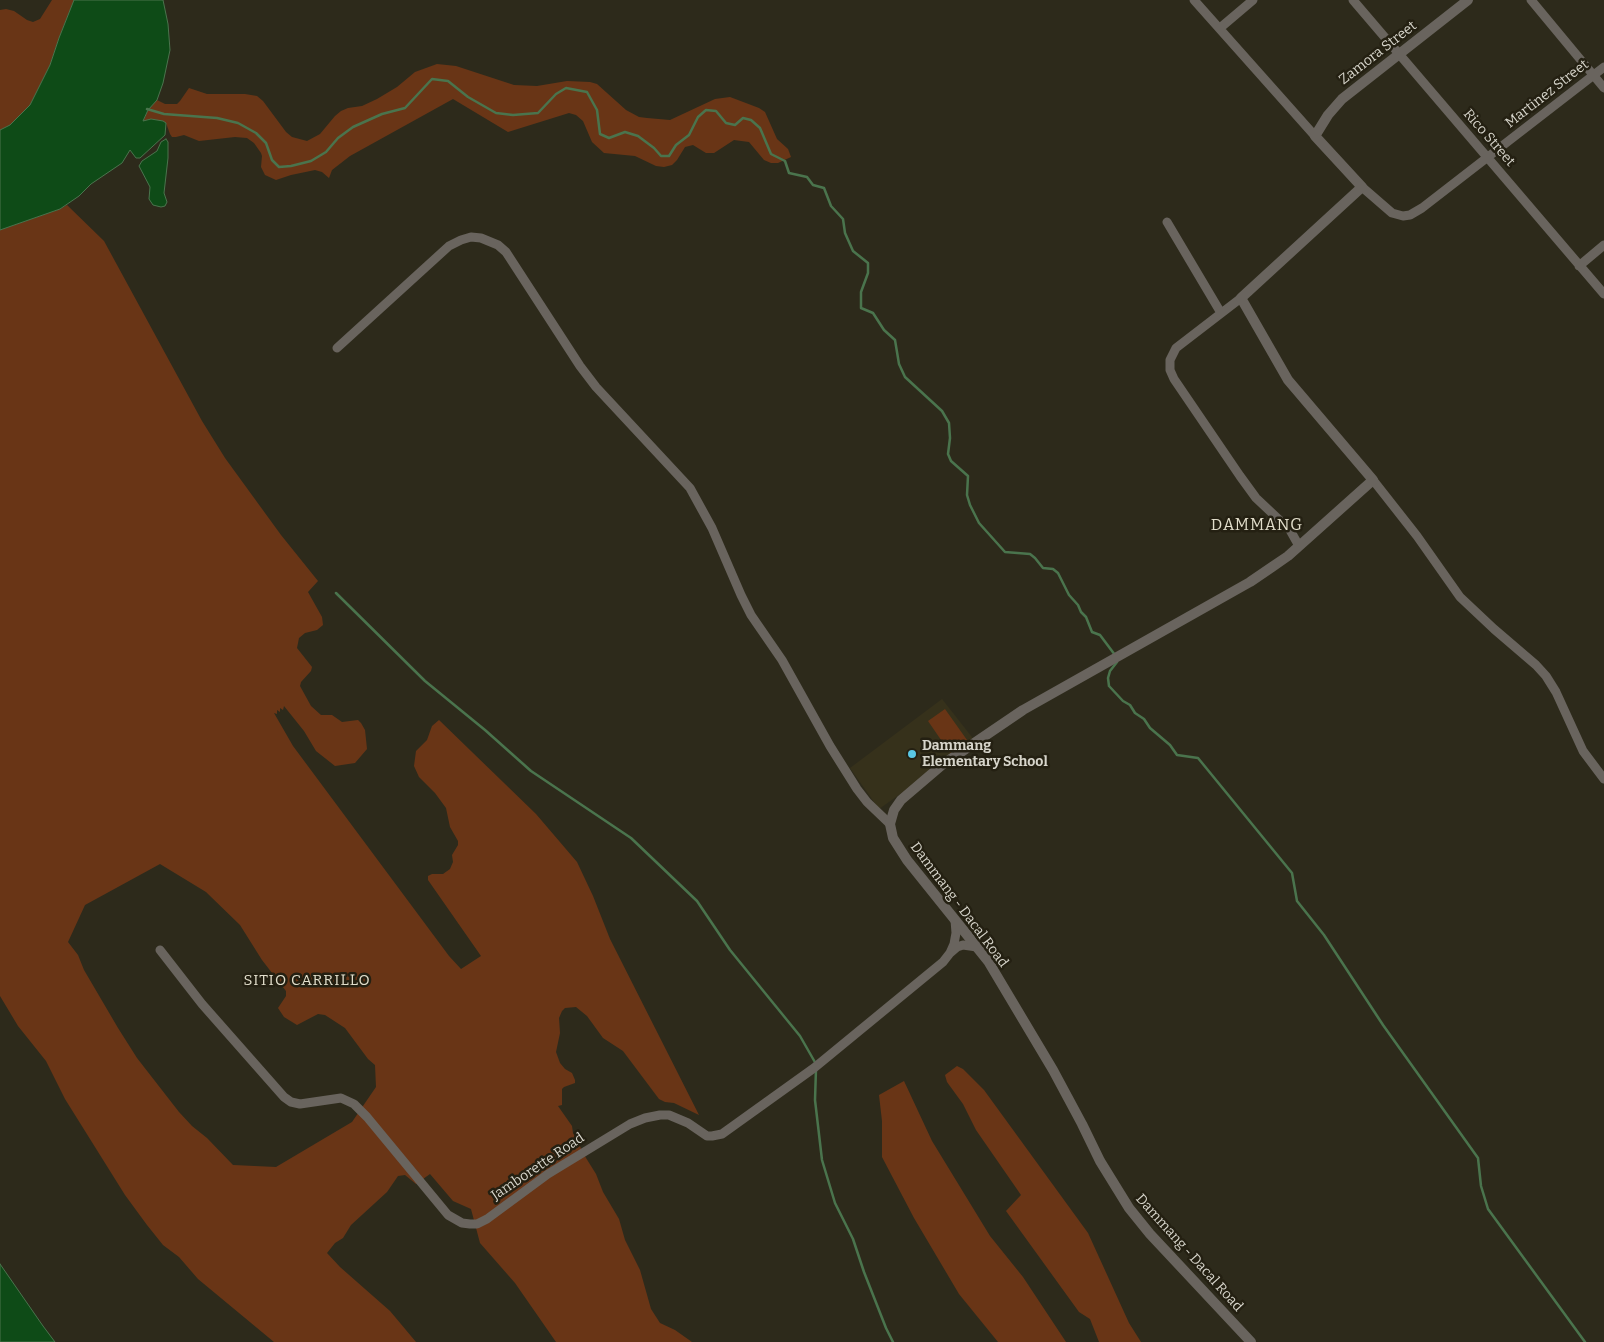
<!DOCTYPE html>
<style>
body{margin:0}
canvas{display:block;background:#2d2a1b}
</style>
<canvas width="1604" height="1342"></canvas>
<script>
const context = document.querySelector('canvas').getContext('2d');
context.lineJoin = 'round';
function fillPath(path, color) { context.fillStyle = color; context.fill(path, 'evenodd'); }
const poly = rows => new Path2D(rows.map(r => 'M' + r).join(''));
function trace(path, color, width, dash) { context.strokeStyle = color; context.lineWidth = width; context.lineCap = dash ? 'butt' : 'round'; context.setLineDash(dash || []); context.stroke(path); }
function drawText(font, color, halo, rows, align = 'center') {
  context.font = font + ' Bitter,serif'; context.lineWidth = 5; context.setLineDash([]); context.textBaseline = 'middle'; context.strokeStyle = halo; context.fillStyle = color; for (const [text, x, y, turn = 0] of rows) {
    context.save(); context.translate(x, y); context.rotate((+turn || 0) * Math.PI / 180); context.textAlign = isNaN(turn) ? turn : align; if (halo) context.strokeText(text, 0, 0); context.fillText(text, 0, 0); context.restore();
  }
}
fillPath(poly([
 [942,699,975,741,879,809,850,768]
]), '#36311b');
fillPath(poly([
 [52,0,74,0,59,38,50,65,30,105,10,125,0,130,0,10,6,9,14,11,27,20,33,22,40,19],
 [437,64,456,66,514,85,537,86,567,81,590,82,597,84,626,110,639,117,647,118,670,120,715,99,730,97,759,108,765,112,777,139,788,149,791,157,778,163,771,163,764,160,749,142,734,140,714,153,706,153,693,145,685,147,677,160,672,165,664,167,656,166,635,156,604,153,592,142,583,121,576,115,569,113,508,132,453,99,350,156,332,170,329,178,322,172,315,170,291,175,276,180,265,175,261,167,262,156,261,153,254,143,247,138,235,137,199,141,184,135,176,137,172,137,170,134,166,123,163,121,151,119,143,122,148,110,157,100,165,104,177,104,180,101,189,88,207,94,245,94,257,96,263,101,286,132,292,137,307,141,320,134,335,116,341,111,348,108,362,106,377,99,397,87,415,72],
 [67,205,104,241,202,421,225,458,281,535,318,581,308,592,322,617,323,625,317,630,305,633,299,638,297,648,312,667,311,671,301,682,300,686,311,706,321,715,332,715,342,722,358,720,361,723,365,730,367,749,355,763,335,766,316,751,304,731,284,706,283,710,280,708,280,712,277,710,277,714,274,713,293,746,449,956,461,969,481,956,428,880,428,876,432,874,443,874,450,869,453,862,452,855,458,845,458,841,450,827,446,808,435,793,419,777,414,766,416,751,427,740,432,726,439,720,536,814,577,862,593,896,610,939,699,1115,674,1103,665,1102,659,1099,623,1051,603,1038,587,1016,576,1007,565,1008,562,1011,559,1018,560,1033,556,1052,560,1063,565,1069,572,1073,575,1080,575,1083,564,1087,562,1089,562,1105,558,1106,572,1126,573,1133,586,1158,596,1174,603,1192,619,1219,625,1240,640,1270,651,1309,660,1323,675,1330,692,1342,556,1342,515,1283,480,1243,471,1209,453,1201,430,1174,416,1184,405,1175,398,1176,387,1192,351,1225,343,1238,335,1243,327,1253,340,1267,390,1311,416,1342,274,1342,198,1279,179,1257,163,1245,147,1225,125,1195,65,1099,46,1061,18,1026,0,996,0,230,60,209],
 [160,864,206,892,240,925,262,960,286,991,286,996,278,1008,284,1017,297,1025,318,1014,325,1015,345,1028,368,1059,375,1065,376,1087,352,1122,276,1167,233,1165,207,1138,192,1126,179,1112,137,1058,118,1028,84,970,78,955,68,942,85,905],
 [945,709,967,740,950,753,928,721],
 [957,1066,963,1069,984,1090,1088,1233,1129,1323,1141,1342,1099,1342,1090,1319,1079,1312,1006,1211,1021,1195,976,1130,963,1104,947,1082,945,1075],
 [904,1081,932,1141,990,1236,1023,1277,1066,1342,998,1342,959,1294,914,1218,882,1157,882,1121,879,1095]
]), '#693516');
const water = poly([
 [74,0,163,0,168,24,170,50,163,83,157,100,148,110,143,121,151,119,163,121,166,123,165,135,140,158,136,158,130,150,122,163,91,184,79,196,60,209,0,230,0,130,10,125,30,105,50,65,59,38,74,0],
 [166,139,168,142,168,158,164,193,167,202,165,206,161,207,153,205,149,199,150,187,139,166,142,161,157,151,161,142,166,139],
 [0,1264,43,1326,55,1342,0,1342,0,1264]
]);
fillPath(water, '#0e4b17');
trace(water, '#4a744d', 1);
trace(poly([
 [147,109,164,114,217,118,238,123,256,133,266,143,272,160,279,167,291,166,311,161,326,152,338,138,353,127,382,114,405,108,432,79,448,81,468,97,496,113,513,115,538,113,556,94,566,88,587,92,597,110,600,134,609,138,625,132,638,136,654,148,661,156,669,156,676,145,689,135,698,117,706,110,716,111,726,123,735,125,743,118,751,120,760,128,771,154,785,161,789,173,807,177,813,185,824,188,831,206,843,219,845,233,853,251,868,263,868,273,861,292,861,308,873,313,884,330,895,340,899,364,905,377,942,411,949,423,950,438,948,454,951,461,968,476,967,495,970,505,979,523,1005,552,1030,554,1035,558,1043,568,1053,569,1058,573,1069,595,1078,605,1081,612,1086,617,1092,632,1100,635,1115,655],
 [336,593,425,681,485,730,531,771,631,838,697,901,730,950,800,1036,816,1064],
 [1117,662,1110,671,1108,678,1109,686,1123,701,1130,705,1135,713,1144,719,1150,728,1170,745,1177,755,1198,758,1292,873,1297,901,1324,935,1383,1025,1478,1158,1481,1186,1488,1209,1585,1342],
 [816,1069,815,1100,822,1160,835,1203,853,1239,864,1272,886,1328,893,1342]
]), '#4a744d', 2.5);
trace(poly([
 [1194,0,1315,136],
 [1353,0,1604,294],
 [1531,0,1604,88],
 [1220,28,1253,0],
 [1362,187,1392,213,1403,216,1410,215,1422,208,1604,67],
 [1167,222,1221,313],
 [1579,266,1604,245],
 [1241,298,1176,348,1170,360,1170,370,1174,379,1240,476,1256,498,1290,530,1299,546],
 [337,348,449,246,461,240,471,237,481,238,498,245,506,252,580,366,596,387,690,488,712,528,741,595,751,615,782,660,830,746,857,789,867,802,890,824],
 [1373,480,1417,536,1460,597,1494,629,1536,665,1546,676,1556,692,1583,751,1604,779],
 [160,950,202,1004,284,1097,291,1102,300,1104,341,1098,354,1104,367,1117,448,1215,462,1223,470,1224,477,1224,487,1219,548,1174,630,1124,645,1118,660,1115,669,1115,688,1123,707,1136,712,1136,722,1134,814,1068,943,962,950,953,954,944,956,933,955,920],
 [950,953,957,947,963,945,977,947]
]), '#69645e', 9);
trace(poly([
 [1251,1342,1150,1234,1129,1208,1100,1161,1082,1124,1053,1070,988,961,907,860,893,838,890,824,894,810,901,800,942,765,1023,710,1250,582,1272,567,1288,556,1373,480,1288,380,1241,298,1362,187,1315,136,1328,115,1342,99,1468,0]
]), '#69645e', 10);
for (const [x, y, r, color] of [
 [912,754,5,"#5ac8e5"]
]) { const dot = new Path2D(); dot.arc(x, y, r, 0, 2 * Math.PI); context.fillStyle = color; context.fill(dot); trace(dot, '#242012', 2); }
drawText('14px', '#d7d5cb', '#242012', [
 ["Zamora Street",1378,53,-38],
 ["Martinez Street",1547,94,-38],
 ["Rico Street",1489,138,49],
 ["Dammang - Dacal Road",959,905,53],
 ["Jamborette Road",538,1167,-34],
 ["Dammang - Dacal Road",1189,1253,48]
]);
drawText('bold 14px', '#d7d5cb', '#242012', [
 ["Dammang",922,746],
 ["Elementary School",922,762]
], 'left');
context.letterSpacing = '1px';
drawText('15px', '#e2decb', '#242012', [
 ["SITIO CARRILLO",307,981]
]);
context.letterSpacing = '0px';
context.letterSpacing = '1px';
drawText('16px', '#e2decb', '#242012', [
 ["DAMMANG",1257,526]
]);
context.letterSpacing = '0px';
</script>
